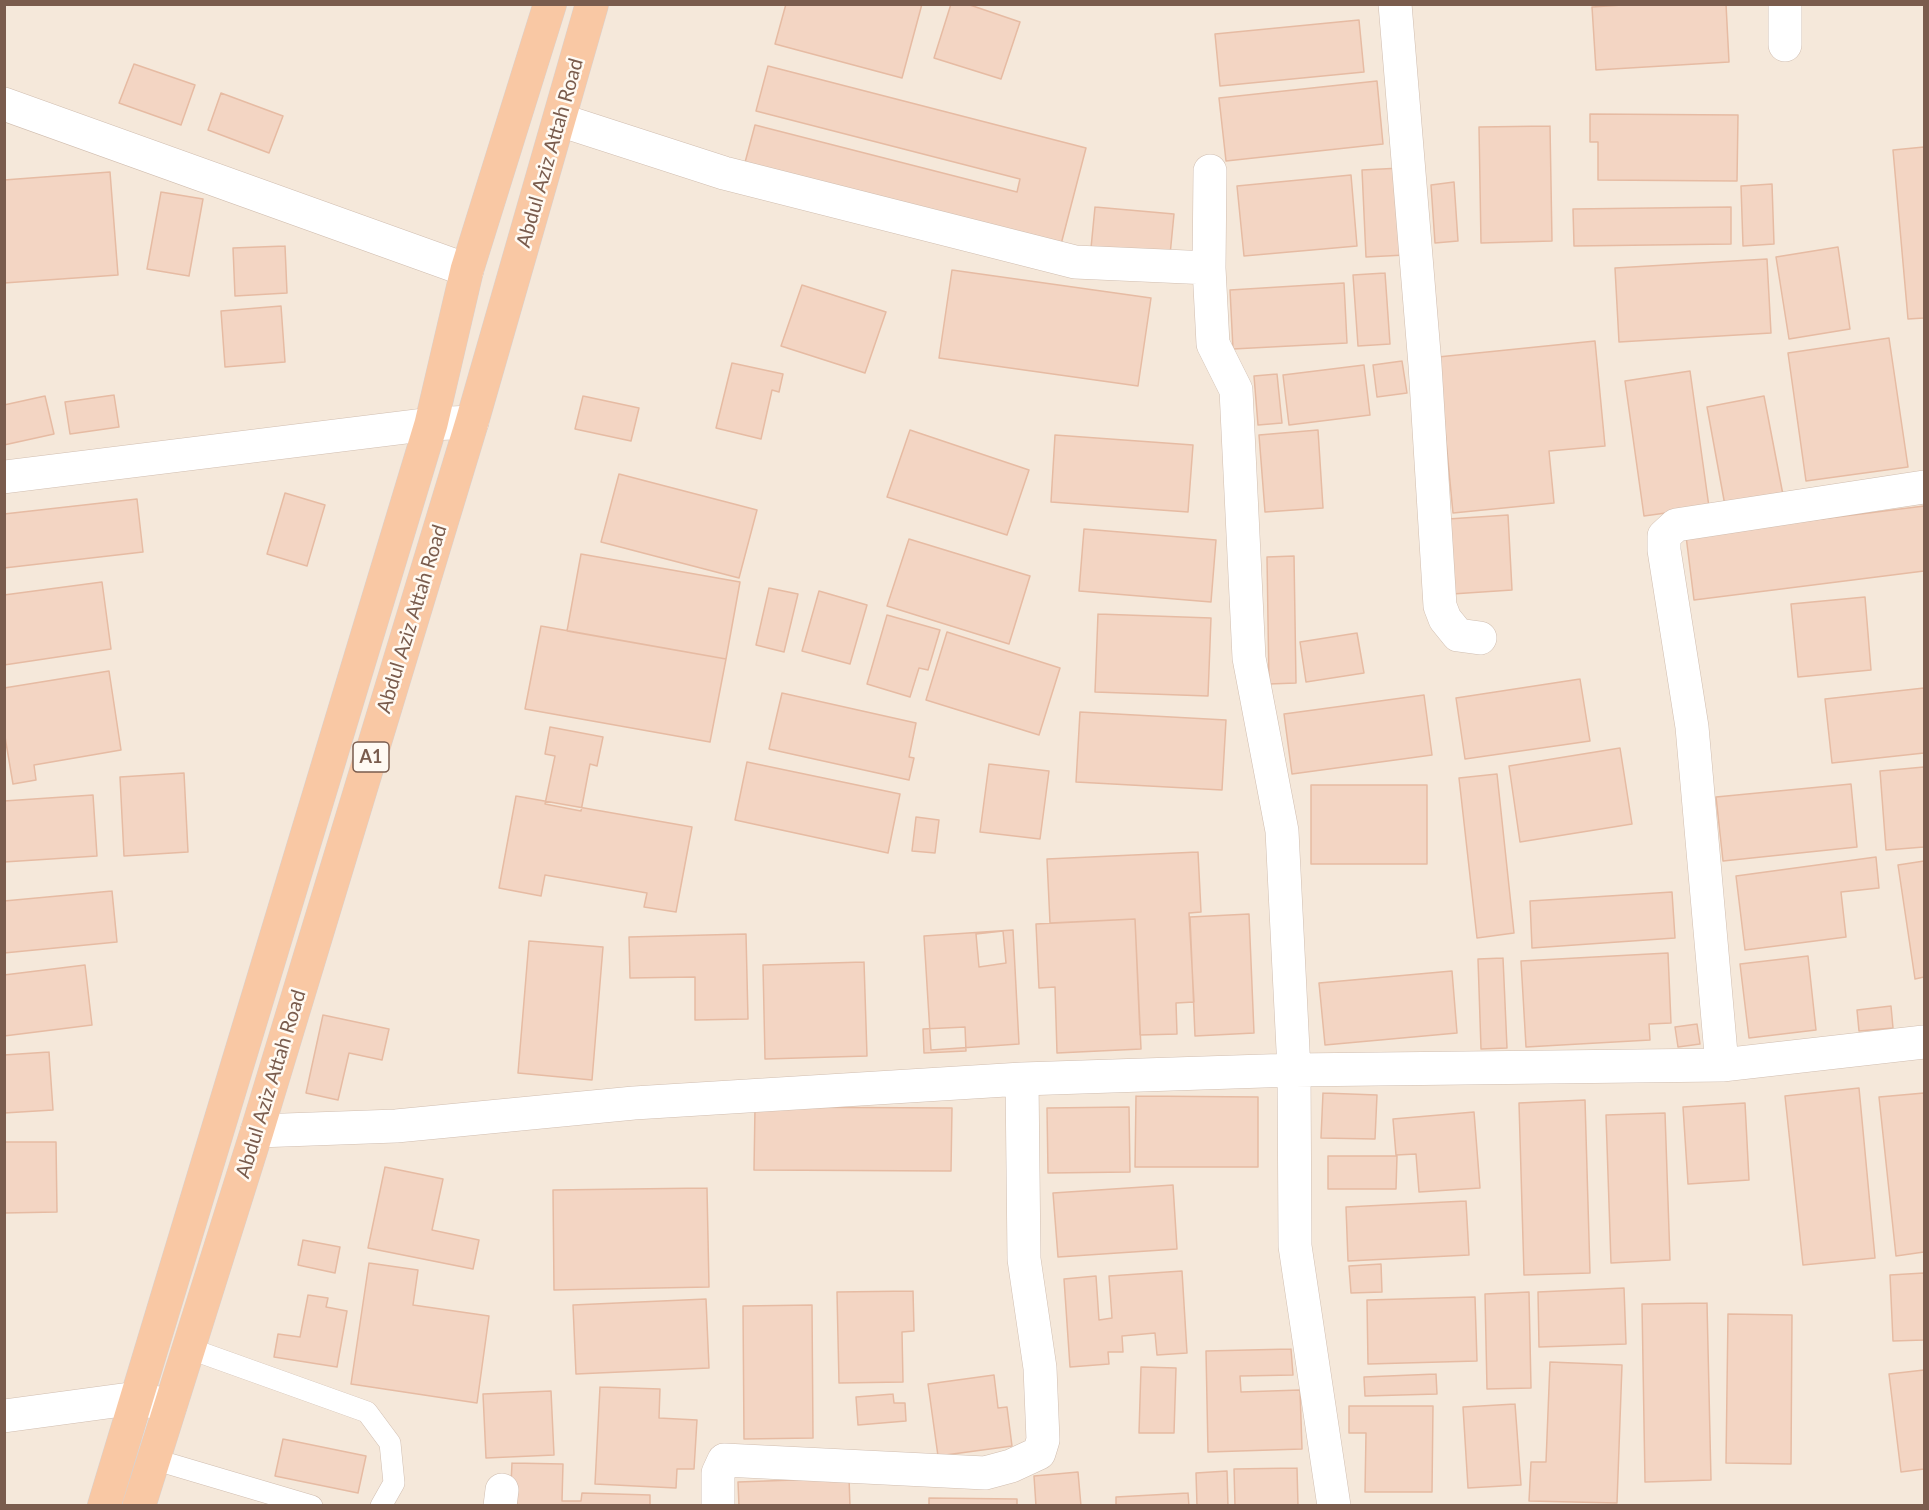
<!DOCTYPE html>
<style>
body{margin:0}
#map{position:relative;width:1929px;height:1510px;overflow:hidden;background:#fdf6ec;font-family:Lato,sans-serif}
canvas{display:block}
.frame{position:absolute;inset:0;border:6px solid #7a5c4d;pointer-events:none}
</style>
<div id="map">
<canvas width="1929" height="1510"></canvas>
<div class="frame"></div>
</div>
<script>
const context = document.querySelector('canvas').getContext('2d');
context.lineJoin = 'round';
function fillPath(path, color) { context.fillStyle = color; context.fill(path, 'evenodd'); }
const poly = rows => new Path2D(rows.map(r => 'M' + r).join(''));
function trace(path, color, width, dash) { context.strokeStyle = color; context.lineWidth = width; context.lineCap = dash ? 'butt' : 'round'; context.setLineDash(dash || []); context.stroke(path); }
function drawText(font, color, halo, rows, align = 'center') {
  context.font = font + ' Lato,sans-serif'; context.lineWidth = 5; context.setLineDash([]); context.textBaseline = 'middle'; context.strokeStyle = halo; context.fillStyle = color; for (const [text, x, y, turn = 0] of rows) {
    context.save(); context.translate(x, y); context.rotate((+turn || 0) * Math.PI / 180); context.textAlign = isNaN(turn) ? turn : align; if (halo) context.strokeText(text, 0, 0); context.fillText(text, 0, 0); context.restore();
  }
}
fillPath(poly([
 [5,5,1924,5,1924,1505,5,1505]
]), '#f5e8da');
const building = poly([
 [786,4,922,4,902,78,775,44,786,4],
 [951,4,967,4,1020,22,1001,79,934,58,951,4],
 [1638,4,1726,4,1729,62,1596,70,1592,7,1638,4],
 [1359,20,1364,72,1220,86,1215,34,1359,20],
 [134,64,195,85,181,125,119,103,134,64],
 [768,66,1086,148,1059,252,743,170,755,125,1017,192,1020,179,756,111,768,66],
 [1377,81,1383,144,1226,161,1219,98,1377,81],
 [221,93,283,116,269,153,208,130,221,93],
 [1590,114,1738,115,1737,181,1598,180,1598,142,1590,142,1590,114],
 [1550,126,1552,241,1481,243,1479,127,1550,126],
 [1924,147,1924,318,1908,319,1893,150,1924,147],
 [1401,168,1405,255,1366,257,1362,170,1401,168],
 [110,172,118,275,4,283,4,180,110,172],
 [1351,175,1357,246,1244,256,1237,186,1351,175],
 [1454,182,1458,241,1435,243,1431,185,1454,182],
 [1772,184,1774,244,1743,246,1741,186,1772,184],
 [161,192,203,199,189,276,147,269,161,192],
 [1095,207,1174,214,1170,255,1091,248,1095,207],
 [1731,207,1731,244,1574,246,1573,209,1731,207],
 [285,246,287,293,235,296,233,248,285,246],
 [1838,247,1850,329,1789,339,1776,257,1838,247],
 [1767,259,1771,333,1619,342,1615,268,1767,259],
 [952,270,1151,298,1138,386,939,358,952,270],
 [1385,273,1390,344,1358,346,1353,275,1385,273],
 [1344,283,1347,343,1233,349,1230,290,1344,283],
 [802,285,886,312,865,373,781,346,802,285],
 [281,306,285,362,225,367,221,311,281,306],
 [1889,338,1908,467,1806,481,1788,353,1889,338],
 [1595,341,1605,446,1549,451,1554,503,1453,513,1438,357,1595,341],
 [1402,361,1407,393,1377,397,1373,365,1402,361],
 [732,363,783,374,779,392,772,390,761,439,716,428,732,363],
 [1364,365,1370,415,1289,425,1283,375,1364,365],
 [1690,371,1709,507,1644,516,1625,381,1690,371],
 [1277,374,1282,423,1258,425,1254,376,1277,374],
 [114,395,119,427,70,434,65,402,114,395],
 [45,396,54,434,4,445,4,405,45,396],
 [583,396,639,408,631,441,575,429,583,396],
 [1764,396,1784,500,1726,511,1707,407,1764,396],
 [910,430,1029,470,1007,535,887,497,910,430],
 [1318,430,1323,508,1265,512,1259,435,1318,430],
 [1055,435,1193,445,1188,512,1051,502,1055,435],
 [619,474,757,510,739,578,601,542,619,474],
 [285,493,325,505,307,566,267,554,285,493],
 [137,499,143,552,4,568,4,514,137,499],
 [1924,506,1924,571,1694,600,1686,536,1924,506],
 [1508,515,1512,590,1452,594,1448,519,1508,515],
 [1084,529,1216,540,1211,602,1079,591,1084,529],
 [909,539,1030,576,1009,644,887,606,909,539],
 [581,554,740,582,726,659,567,631,581,554],
 [1294,556,1296,683,1269,684,1267,557,1294,556],
 [102,582,111,649,4,665,4,595,102,582],
 [769,588,798,594,784,652,756,645,769,588],
 [819,591,867,605,850,664,802,651,819,591],
 [1865,597,1871,670,1798,677,1791,604,1865,597],
 [1098,614,1211,618,1208,696,1095,692,1098,614],
 [887,615,940,630,928,670,919,668,910,697,867,684,887,615],
 [541,626,726,659,710,742,525,709,541,626],
 [947,632,1060,668,1039,735,926,700,947,632],
 [1357,633,1364,673,1306,682,1300,642,1357,633],
 [109,671,121,750,34,765,36,780,13,784,4,731,4,688,109,671],
 [1580,679,1590,741,1465,759,1456,698,1580,679],
 [1924,688,1924,753,1832,763,1825,699,1924,688],
 [782,693,916,723,909,757,914,758,909,780,769,749,782,693],
 [1424,695,1432,755,1292,774,1284,714,1424,695],
 [1080,712,1226,720,1222,790,1076,782,1080,712],
 [550,727,603,737,597,766,590,764,581,811,545,804,555,756,545,754,550,727],
 [1620,748,1632,824,1520,842,1509,766,1620,748],
 [747,762,900,794,888,853,735,820,747,762],
 [989,764,1049,771,1040,839,980,832,989,764],
 [1924,767,1924,847,1886,850,1880,771,1924,767],
 [184,773,188,852,124,856,120,777,184,773],
 [1497,774,1514,933,1477,938,1459,778,1497,774],
 [1851,784,1857,847,1723,861,1716,797,1851,784],
 [1311,785,1427,785,1427,864,1311,864,1311,785],
 [93,795,97,856,4,862,4,801,93,795],
 [516,796,692,827,676,912,644,907,647,893,545,875,541,896,499,888,516,796],
 [916,817,939,820,935,853,912,851,916,817],
 [1198,852,1201,912,1189,913,1194,1002,1176,1003,1177,1034,1140,1035,1135,919,1050,923,1047,859,1198,852],
 [1876,857,1879,888,1841,892,1846,937,1745,950,1736,876,1876,857],
 [1924,861,1924,977,1915,979,1898,865,1924,861],
 [112,891,117,942,4,953,4,901,112,891],
 [1672,892,1675,938,1532,948,1530,901,1672,892],
 [1249,914,1254,1033,1195,1036,1190,917,1249,914],
 [1135,919,1141,1049,1057,1053,1055,987,1039,988,1036,924,1135,919],
 [1013,930,1019,1044,931,1050,924,936,1013,930],
 [1003,931,1006,963,979,967,976,934,1003,931],
 [746,934,748,1019,695,1020,695,977,630,978,629,937,746,934],
 [529,941,603,947,592,1080,518,1073,529,941],
 [1668,953,1671,1023,1649,1024,1650,1040,1526,1047,1521,961,1668,953],
 [1808,956,1816,1030,1749,1038,1740,964,1808,956],
 [1503,958,1507,1048,1481,1049,1478,959,1503,958],
 [864,962,867,1056,765,1059,763,965,864,962],
 [85,965,92,1025,4,1036,4,975,85,965],
 [1452,971,1457,1033,1325,1045,1319,983,1452,971],
 [1891,1006,1893,1028,1859,1031,1857,1010,1891,1006],
 [323,1015,389,1029,382,1060,349,1053,338,1100,306,1093,323,1015],
 [1697,1024,1700,1044,1678,1047,1675,1027,1697,1024],
 [965,1027,966,1051,924,1053,923,1029,965,1027],
 [49,1052,53,1110,4,1113,4,1055,49,1052],
 [1859,1088,1875,1258,1803,1265,1785,1096,1859,1088],
 [1323,1093,1377,1095,1375,1139,1321,1138,1323,1093],
 [1924,1093,1924,1252,1896,1256,1879,1097,1924,1093],
 [1136,1096,1258,1097,1258,1167,1135,1167,1136,1096],
 [1585,1100,1590,1273,1524,1275,1519,1103,1585,1100],
 [1745,1103,1749,1180,1688,1184,1683,1107,1745,1103],
 [755,1107,952,1108,951,1171,754,1170,755,1107],
 [1129,1107,1130,1172,1048,1173,1047,1108,1129,1107],
 [1474,1112,1480,1188,1419,1192,1416,1154,1396,1155,1393,1119,1474,1112],
 [1665,1113,1670,1260,1611,1263,1606,1115,1665,1113],
 [4,1142,56,1142,57,1212,4,1213,4,1142],
 [1328,1156,1397,1156,1396,1189,1328,1189,1328,1156],
 [385,1167,443,1179,432,1230,479,1240,473,1269,368,1248,385,1167],
 [1173,1185,1177,1249,1058,1257,1053,1193,1173,1185],
 [707,1188,709,1287,554,1290,553,1190,707,1188],
 [1466,1201,1469,1255,1348,1261,1346,1207,1466,1201],
 [303,1240,340,1247,335,1273,298,1265,303,1240],
 [369,1263,418,1270,413,1305,489,1316,477,1403,351,1384,369,1263],
 [1381,1264,1382,1292,1351,1293,1349,1266,1381,1264],
 [1182,1271,1187,1353,1157,1355,1155,1333,1122,1336,1123,1352,1108,1352,1109,1364,1070,1367,1064,1279,1096,1276,1099,1320,1112,1318,1109,1276,1182,1271],
 [1924,1273,1924,1340,1893,1341,1890,1275,1924,1273],
 [1624,1288,1626,1344,1539,1347,1538,1292,1624,1288],
 [913,1291,914,1331,902,1332,903,1382,839,1383,837,1292,913,1291],
 [1529,1292,1531,1388,1487,1389,1485,1294,1529,1292],
 [308,1295,328,1298,326,1307,347,1311,337,1367,274,1357,278,1334,300,1337,308,1295],
 [1475,1297,1477,1361,1368,1364,1367,1300,1475,1297],
 [706,1299,709,1368,576,1374,573,1305,706,1299],
 [1707,1303,1711,1480,1645,1482,1642,1304,1707,1303],
 [812,1305,813,1438,744,1439,743,1306,812,1305],
 [1728,1314,1792,1315,1791,1464,1726,1463,1728,1314],
 [1291,1349,1293,1375,1240,1376,1241,1392,1300,1390,1302,1449,1208,1452,1206,1351,1291,1349],
 [1550,1362,1622,1365,1617,1503,1529,1501,1531,1462,1546,1462,1550,1362],
 [1141,1367,1176,1368,1174,1433,1139,1433,1141,1367],
 [1924,1370,1924,1469,1901,1472,1889,1374,1924,1370],
 [1436,1374,1437,1394,1365,1396,1364,1377,1436,1374],
 [994,1375,998,1408,1007,1407,1012,1446,938,1456,928,1384,994,1375],
 [600,1387,660,1389,659,1418,697,1420,694,1469,677,1469,676,1488,595,1484,600,1387],
 [551,1391,554,1455,486,1458,483,1394,551,1391],
 [893,1394,894,1403,905,1403,906,1421,858,1425,856,1397,893,1394],
 [1515,1404,1521,1485,1468,1488,1463,1407,1515,1404],
 [1349,1406,1433,1406,1432,1492,1365,1492,1366,1433,1349,1433,1349,1406],
 [283,1439,366,1456,358,1493,275,1476,283,1439],
 [512,1463,563,1464,562,1501,581,1501,582,1493,650,1495,650,1506,510,1506,512,1463],
 [1297,1468,1298,1506,1235,1506,1234,1469,1297,1468],
 [1227,1471,1228,1506,1197,1506,1196,1473,1227,1471],
 [1078,1472,1081,1506,1036,1506,1034,1476,1078,1472],
 [849,1478,850,1506,739,1506,738,1482,849,1478],
 [1188,1493,1189,1506,1116,1506,1116,1497,1188,1493],
 [929,1498,1017,1499,1017,1506,929,1506,929,1498]
]);
fillPath(building, '#f3d5c3');
trace(building, '#e6bba3', 1.5);
const service = poly([
 [188,1348,367,1412,390,1443,394,1483,381,1506],
 [153,1459,312,1506]
]);
const minor = poly([
 [1395,4,1425,365,1440,606,1445,619,1458,635,1480,638],
 [1785,4,1785,45],
 [4,104,467,270],
 [560,120,724,173,1075,262,1209,268],
 [1210,171,1209,268,1213,344,1236,390,1249,658,1282,831,1294,1070,1295,1246,1334,1506],
 [4,477,431,424,472,422],
 [1722,1065,1692,727,1664,550,1664,536,1676,525,1924,487],
 [257,1131,396,1126,634,1103,1022,1079,1294,1070,1722,1065,1924,1042],
 [4,1416,137,1398,170,1406],
 [500,1506,502,1490],
 [718,1506,718,1473,724,1460,985,1473,1011,1466,1039,1453,1043,1440,1040,1368,1024,1259,1022,1079]
]);
const trunk = poly([
 [104,1506,431,424,467,270,550,4],
 [139,1506,257,1131,472,422,592,4]
]);
trace(service, '#d1beb0', 22);
trace(minor, '#d1beb0', 34);
trace(trunk, '#dad1cd', 34);
trace(service, '#fff', 21);
trace(minor, '#fff', 33);
trace(trunk, '#f9c8a4', 33);
for (const [x, y, w] of [
 [371,757,36]
]) { const box = new Path2D(); box.roundRect(x - w / 2, y - 15, w, 30, 4.5); context.fillStyle = '#fffaf3'; context.fill(box); trace(box, '#7a5c4d', 1.5); }
drawText('bold 18px', '#7a5c4d', null, [
 ["A1",371,757]
]);
drawText('20px', '#7a5c4d', '#fffaf3', [
 ["Abdul Aziz Attah Road",550,153,-74],
 ["Abdul Aziz Attah Road",412,619,-73],
 ["Abdul Aziz Attah Road",271,1084,-73]
]);
</script>
